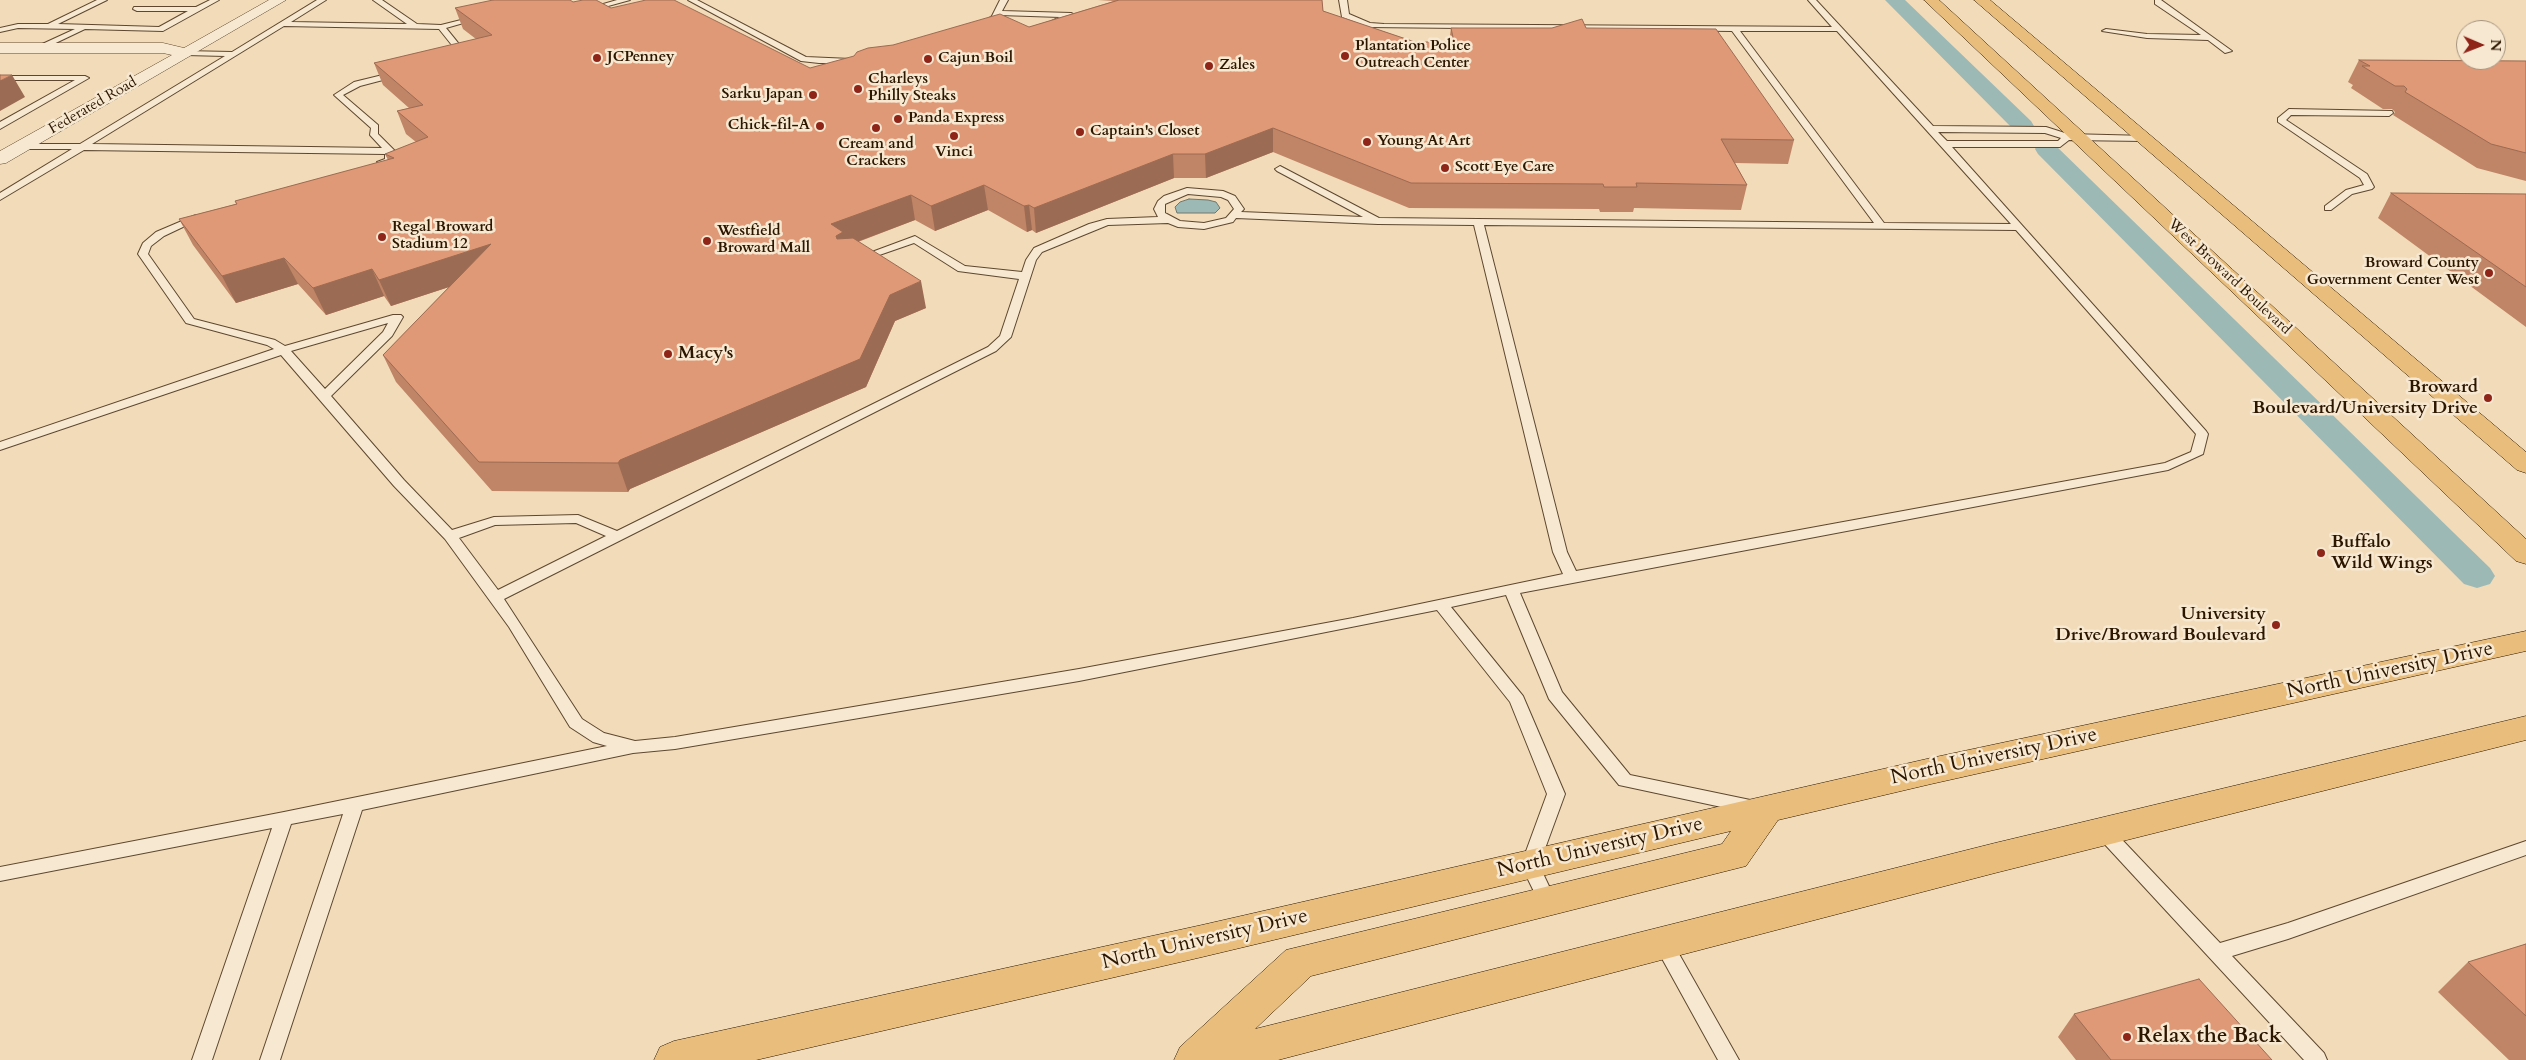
<!DOCTYPE html>
<style>
body{margin:0}
#map{position:relative;width:2526px;height:1060px;overflow:hidden;background:#f2dbb9;font-family:Cardo,serif}
canvas{display:block}
.north{position:absolute;left:2456px;top:20px;width:50px;height:50px;box-sizing:border-box;background:#f7e8d2;border:1px solid #a6947e;border-radius:50%;rotate:91deg;font-size:14px;font-weight:700;line-height:20px;text-align:center;color:#2c1600}
.north::after{content:'';display:block;margin:auto;width:18px;height:22px;background:#8f2418;clip-path:polygon(50% 0,100% 100%,50% 72%,0 100%)}
</style>
<div id="map">
<canvas width="2526" height="1060"></canvas>
<div class="north">N</div>
</div>
<script>
const context = document.querySelector('canvas').getContext('2d');
context.lineJoin = 'round';
function fillPath(path, color) { context.fillStyle = color; context.fill(path, 'evenodd'); }
const poly = rows => new Path2D(rows.map(r => 'M' + r).join(''));
function trace(path, color, width, dash) { context.strokeStyle = color; context.lineWidth = width; context.lineCap = dash ? 'butt' : 'round'; context.setLineDash(dash || []); context.stroke(path); }
function drawText(font, color, halo, rows, align = 'center') {
  context.font = font + ' Cardo,serif'; context.lineWidth = 5; context.setLineDash([]); context.textBaseline = 'middle'; context.strokeStyle = halo; context.fillStyle = color; for (const [text, x, y, turn = 0] of rows) {
    context.save(); context.translate(x, y); context.rotate((+turn || 0) * Math.PI / 180); context.textAlign = isNaN(turn) ? turn : align; if (halo) context.strokeText(text, 0, 0); context.fillText(text, 0, 0); context.restore();
  }
}
const water = poly([
 [1189,199,1208,200,1216,202,1220,208,1215,213,1177,213,1175,207,1180,202,1189,199]
]);
fillPath(water, '#9db9b6');
trace(water, '#70786d', 1);
fillPath(poly([
 [1885,0,1905,0,2031,121,2034,126,2031,131,2023,133,2015,131,1885,0],
 [2046,142,2054,144,2490,568,2495,576,2490,584,2477,588,2464,584,2038,154,2035,149,2038,144,2046,142]
]), '#9db9b6');
const service = poly([
 [97,0,107,0,58,24,159,27,188,11,137,11,133,9,134,7,196,7,210,0,219,0,163,31,85,29,41,50,38,50,38,46,75,29,18,28,0,32,0,28,18,24,48,24,97,0],
 [317,0,326,0,291,22,407,24,373,0,382,0,417,24,441,25,477,16,481,18,446,28,463,49,449,58,445,56,455,49,439,29,284,26,92,144,382,148,370,135,371,128,334,95,354,82,399,71,402,71,402,75,360,86,343,95,378,125,378,134,395,151,392,162,377,166,377,162,385,159,385,154,84,150,0,200,0,193,72,149,23,149,20,148,20,144,80,144,225,56,186,55,183,55,183,51,232,52,317,0],
 [617,0,630,0,590,11,586,9,617,0],
 [688,0,697,0,806,57,851,59,855,61,851,63,819,63,801,61,688,0],
 [1000,0,1008,0,1002,11,1071,13,1075,15,1056,23,1052,21,1060,17,1000,15,986,29,980,29,980,25,992,16,1000,0],
 [1339,0,1347,0,1349,14,1370,23,1384,24,1832,27,1808,0,1816,0,1933,126,2046,127,2068,134,2147,136,2148,138,2144,141,2069,140,2060,147,1952,147,2206,431,2208,434,2203,454,2168,470,1520,593,1562,692,1630,775,1760,802,1763,807,1760,812,1754,814,1619,785,1549,699,1506,595,1451,607,1523,696,1565,794,1539,865,1556,901,1553,906,1547,909,1541,906,1521,865,1547,794,1510,702,1437,610,1079,681,675,749,633,753,362,810,280,1060,260,1060,343,814,291,824,212,1060,192,1060,272,828,0,881,0,867,284,812,607,746,593,742,570,727,509,627,445,539,394,486,281,355,0,450,0,442,274,349,267,345,186,323,138,254,143,243,156,232,196,215,204,217,164,236,151,246,148,254,194,319,275,340,285,346,393,315,401,315,403,317,392,336,331,396,404,480,452,530,494,517,578,515,617,531,988,347,1000,336,1019,279,958,271,914,243,862,261,858,262,853,259,915,236,965,266,1022,272,1026,260,1034,248,1089,224,1107,219,1158,217,1154,209,1158,201,1164,196,1187,188,1223,191,1235,196,1244,209,1241,212,1363,217,1277,171,1275,169,1280,166,1379,218,1874,223,1732,31,1369,27,1342,17,1339,0],
 [1740,31,1837,31,2011,224,1884,223,1740,31],
 [1938,132,2045,133,2061,138,2058,141,1947,141,1938,132],
 [1188,194,1221,197,1228,200,1234,209,1226,218,1204,223,1180,221,1165,213,1165,204,1188,194],
 [1236,218,1378,224,1474,225,1553,552,1563,574,1353,618,1079,669,675,737,635,741,604,733,582,719,504,599,996,351,1011,337,1036,260,1042,252,1108,225,1168,223,1178,227,1204,229,1233,222,1236,218],
 [1484,225,2016,230,2196,434,2191,452,2165,463,1576,571,1567,552,1484,225],
 [388,323,383,332,325,389,291,351,388,323],
 [576,523,606,536,498,590,459,538,495,525,576,523],
 [2155,0,2161,0,2232,51,2225,53,2208,40,2147,38,2102,31,2106,29,2147,34,2201,35,2155,4,2155,0],
 [0,76,85,76,89,78,0,129,0,122,75,80,0,80,0,76],
 [2289,109,2392,111,2393,113,2389,116,2291,115,2286,120,2367,174,2374,187,2372,189,2352,194,2331,210,2325,210,2325,206,2346,190,2364,185,2360,178,2278,122,2278,118,2289,109],
 [2104,825,2110,827,2220,943,2288,923,2526,841,2526,855,2288,939,2232,956,2324,1053,2327,1060,2304,1060,2098,837,2095,832,2098,827,2104,825],
 [1663,936,1670,938,1739,1060,1718,1060,1654,944,1656,938,1663,936]
]);
const tertiary = poly([
 [269,0,286,0,6,163,0,164,0,151,172,55,163,53,0,53,0,43,163,43,184,48,269,0]
]);
const primary = poly([
 [1924,0,1939,0,2526,539,2526,564,2516,561,1924,0],
 [1974,0,1990,0,2526,452,2526,473,2517,470,1974,0],
 [2526,631,2526,651,1931,784,1778,820,1746,866,1311,976,1255,1029,1995,843,2526,716,2526,740,1995,873,1278,1060,1174,1060,1180,1047,1286,950,1722,844,1731,831,1202,957,756,1060,654,1060,660,1047,674,1041,1202,925,1931,758,2526,631]
]);
trace(service, '#5e472e', 2);
trace(tertiary, '#5e472e', 1);
trace(primary, '#2c1600', 1);
fillPath(service, '#f7e8d2');
fillPath(tertiary, '#f7e8d2');
fillPath(primary, '#e9be7c');
fillPath(poly([
 [1098,0,1322,0,1323,11,1415,42,1449,42,1451,28,1586,28,1794,140,1788,164,1735,163,1747,185,1741,210,1634,208,1633,212,1600,212,1599,209,1409,208,1273,152,1206,178,1174,178,1036,233,1032,230,1027,232,988,210,935,231,915,220,858,242,926,308,895,321,866,387,630,489,628,492,492,491,396,382,383,355,449,287,391,306,384,296,326,315,298,284,236,303,193,245,179,219,236,204,235,201,388,160,385,154,416,142,406,134,397,111,409,108,383,85,374,63,476,39,463,29,455,8,573,2,611,8,810,68,1029,27,1114,1],
 [2359,60,2526,61,2526,181,2477,168,2393,115,2395,112,2392,109,2383,109,2351,88,2353,85,2348,82],
 [2391,193,2526,194,2526,327,2378,218],
 [2526,944,2526,1060,2509,1060,2438,992,2468,962],
 [2074,1014,2272,1060,2076,1060,2058,1037]
]), '#c08466');
fillPath(poly([
 [12,75,25,97,0,111,0,81],
 [1273,128,1273,152,1206,178,1205,154],
 [1173,154,1174,178,1036,233,1034,208],
 [984,185,988,210,935,231,931,206],
 [911,195,915,220,846,246,841,261,831,224],
 [1029,205,1032,230,1027,232,1024,206],
 [491,244,501,270,391,306,379,280],
 [284,258,298,284,236,303,222,276],
 [372,269,384,296,326,315,313,288],
 [921,281,926,308,895,321,866,387,630,489,628,492,618,463,620,460,890,295]
]), '#9c6b53');
const building = poly([
 [493,0,570,0,573,2,583,0,596,0,611,8,646,0,674,0,810,68,854,56,857,52,868,48,893,45,1000,14,1029,27,1119,0,1322,0,1323,11,1415,42,1454,42,1451,28,1552,28,1582,19,1586,28,1716,29,1794,140,1721,139,1747,185,1636,183,1637,187,1604,187,1603,184,1411,183,1273,128,1205,154,1173,154,1034,208,1029,205,1024,206,984,185,931,206,911,195,831,224,843,232,836,236,837,239,853,238,921,281,890,295,860,359,620,460,618,463,479,462,383,355,491,244,379,280,372,269,313,288,284,258,222,276,179,219,237,204,235,201,394,158,385,154,428,137,397,111,423,105,374,63,492,35,455,8,493,0],
 [2359,60,2526,61,2526,153,2491,144,2405,92,2407,89,2404,86,2395,86,2362,66,2370,66,2359,60],
 [0,75,12,75,0,81,0,75],
 [2391,193,2526,194,2526,287,2391,193],
 [2526,944,2526,1016,2468,962,2526,944],
 [2199,979,2272,1060,2111,1060,2074,1014,2199,979]
]);
fillPath(building, '#df9977');
trace(building, '#9c6b53', 1);
for (const [x, y, r, color] of [
 [1345,56,5,"#8f2418"],
 [597,58,5,"#8f2418"],
 [928,59,5,"#8f2418"],
 [1209,66,5,"#8f2418"],
 [858,89,5,"#8f2418"],
 [813,95,5,"#8f2418"],
 [898,119,5,"#8f2418"],
 [820,126,5,"#8f2418"],
 [876,128,5,"#8f2418"],
 [1080,132,5,"#8f2418"],
 [954,136,5,"#8f2418"],
 [1367,142,5,"#8f2418"],
 [1445,168,5,"#8f2418"],
 [382,237,5,"#8f2418"],
 [707,241,5,"#8f2418"],
 [2489,273,5,"#8f2418"],
 [668,354,5,"#8f2418"],
 [2488,398,5,"#8f2418"],
 [2321,553,5,"#8f2418"],
 [2276,625,5,"#8f2418"],
 [2127,1037,5,"#8f2418"]
]) { const dot = new Path2D(); dot.arc(x, y, r, 0, 2 * Math.PI); context.fillStyle = color; context.fill(dot); trace(dot, '#f7e8d2', 2); }
drawText('bold 15px', '#2c1600', '#f7e8d2', [
 ["Plantation Police",1355,47],
 ["Outreach Center",1355,64],
 ["JCPenney",607,58],
 ["Cajun Boil",938,59],
 ["Zales",1219,66],
 ["Charleys",868,80],
 ["Philly Steaks",868,97],
 ["Sarku Japan",803,95,"right"],
 ["Panda Express",908,119],
 ["Chick-fil-A",810,126,"right"],
 ["Captain's Closet",1090,132],
 ["Young At Art",1377,142],
 ["Cream and",876,145,"center"],
 ["Crackers",876,162,"center"],
 ["Vinci",954,153,"center"],
 ["Scott Eye Care",1455,168],
 ["Regal Broward",392,228],
 ["Stadium 12",392,245],
 ["Westfield",717,232],
 ["Broward Mall",717,249],
 ["Broward County",2479,264,"right"],
 ["Government Center West",2479,281,"right"]
], 'left');
drawText('15px', '#2c1600', '#f7e8d2', [
 ["Federated Road",93,106,-30],
 ["West Broward Boulevard",2229,277,43]
]);
drawText('bold 18px', '#2c1600', '#f7e8d2', [
 ["Macy's",678,354],
 ["Broward",2478,388,"right"],
 ["Boulevard/University Drive",2478,409,"right"],
 ["Buffalo",2331,543],
 ["Wild Wings",2331,564],
 ["University",2266,615,"right"],
 ["Drive/Broward Boulevard",2266,636,"right"]
], 'left');
drawText('21px', '#2c1600', '#f7e8d2', [
 ["North University Drive",2390,671,-12],
 ["North University Drive",1994,757,-12],
 ["North University Drive",1600,848,-13],
 ["North University Drive",1205,940,-13]
]);
drawText('bold 21px', '#2c1600', '#f7e8d2', [
 ["Relax the Back",2137,1037]
], 'left');
</script>
